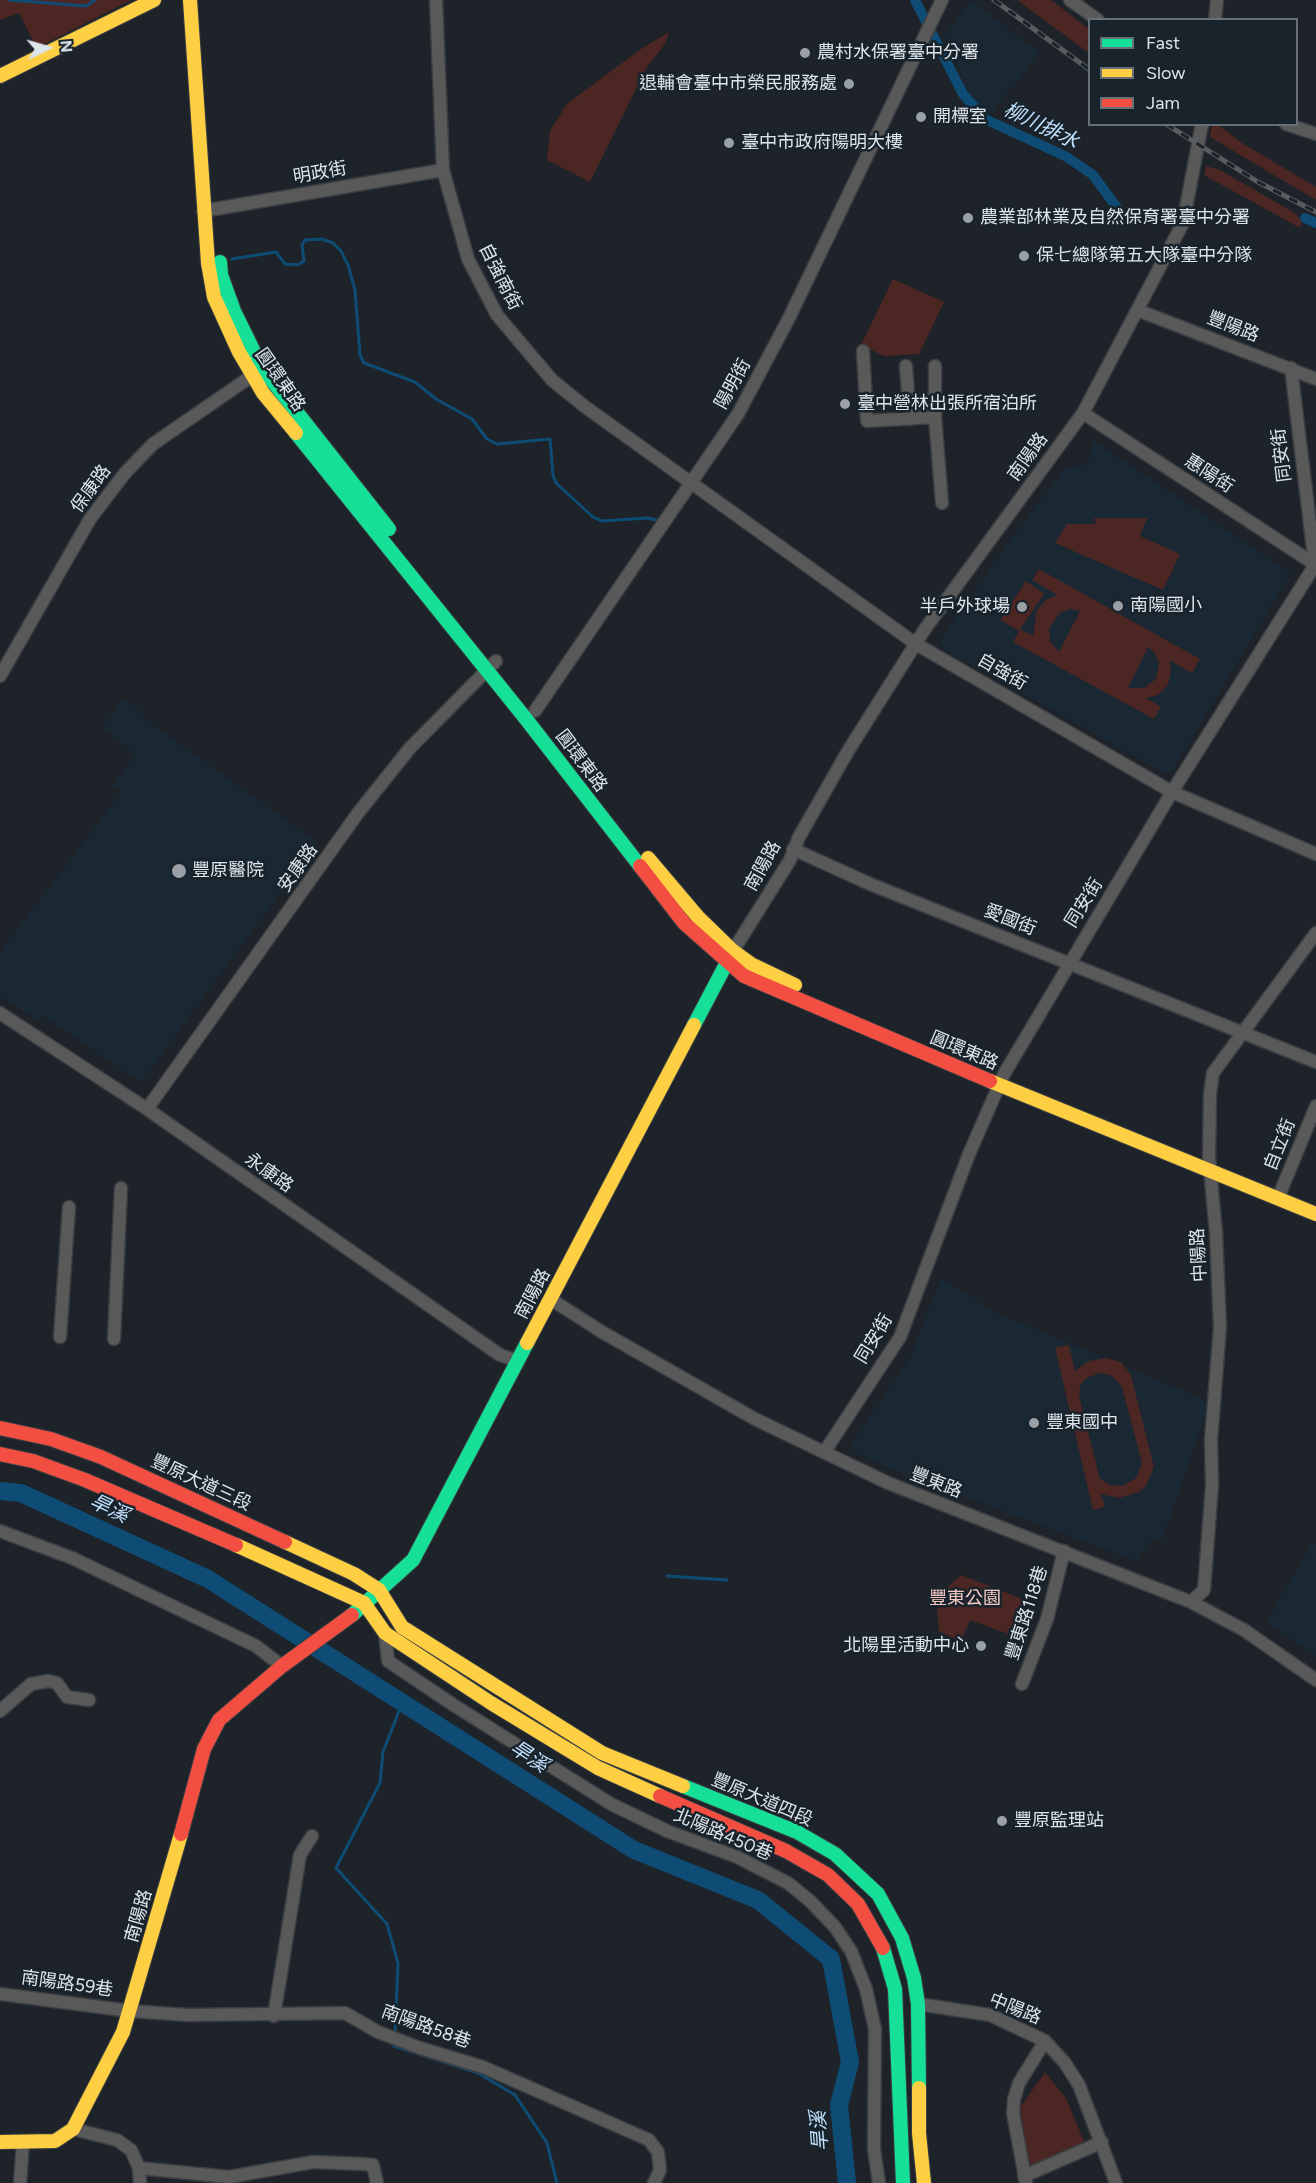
<!DOCTYPE html>
<meta charset="utf-8">
<style>
body{margin:0}
#map{position:relative;width:1316px;height:2183px;overflow:hidden;background:#1d2328;font-family:Figtree,sans-serif}
canvas{display:block}
.legend{position:absolute;left:1088px;top:18px;width:210px;height:108px;box-sizing:border-box;background:#19232c;border:2px solid #677078;margin:0;padding:8px 10px;list-style:none;font-size:18px;color:#dde4ea}
.legend li{display:flex;align-items:center;gap:12px;height:30px}
.legend b{width:30px;border:2px solid #677078}
.north{position:absolute;left:18px;top:18px;width:60px;height:60px;-webkit-text-stroke:4px #19232c;paint-order:stroke;rotate:85deg;font-size:16px;font-weight:700;line-height:24px;text-align:center;color:#dde4ea}
.north::after{content:'';display:block;margin:auto;width:21px;height:27px;background:#dde4ea;clip-path:polygon(50% 0,100% 100%,50% 72%,0 100%)}
</style>
<div id="map">
<canvas width="1316" height="2183"></canvas>
<ul class="legend">
<li><b style="height:8px;background:#16e098"></b>Fast</li>
<li><b style="height:8px;background:#ffcf43"></b>Slow</li>
<li><b style="height:8px;background:#f24e42"></b>Jam</li>
</ul>
<div class="north">N</div>
</div>
<script>
const context = document.querySelector('canvas').getContext('2d');
context.lineJoin = 'round';
function fillPath(path, color) { context.fillStyle = color; context.fill(path, 'evenodd'); }
const poly = rows => new Path2D(rows.map(r => 'M' + r).join(''));
function trace(path, color, width, dash) { context.strokeStyle = color; context.lineWidth = width; context.lineCap = dash ? 'butt' : 'round'; context.setLineDash(dash || []); context.stroke(path); }
function drawText(font, color, halo, rows, align = 'center') {
  context.font = font + ' Figtree,"Noto Sans TC",sans-serif'; context.lineWidth = 5; context.setLineDash([]); context.textBaseline = 'middle'; context.strokeStyle = halo; context.fillStyle = color; for (const [text, x, y, turn = 0] of rows) {
    context.save(); context.translate(x, y); context.rotate((+turn || 0) * Math.PI / 180); context.textAlign = isNaN(turn) ? turn : align; if (halo) context.strokeText(text, 0, 0); context.fillText(text, 0, 0); context.restore();
  }
}
fillPath(poly([
 [971,0,1040,53,990,115,980,110,971,99,944,35],
 [1094,441,1291,573,1172,771,1166,774,943,649,941,639,1011,539,1066,467,1087,465],
 [124,698,140,710,146,720,318,842,141,1082,42,1015,39,1021,0,996,0,952,122,791,113,785,136,755,103,727],
 [941,1278,995,1312,1210,1402,1162,1540,1155,1537,1136,1561,896,1471,852,1451,851,1444,910,1358],
 [1313,1542,1316,1544,1316,1656,1266,1622]
]), '#1a2834');
fillPath(poly([
 [0,0,131,0,37,48,19,13,0,20],
 [1017,0,1051,0,1089,29,1089,53],
 [669,32,665,44,647,67,590,182,547,160,550,131,567,104,641,49],
 [1212,124,1218,125,1242,143,1316,187,1316,200,1210,137],
 [1206,166,1220,170,1293,212,1302,220,1300,228,1204,175],
 [893,279,944,302,919,354,884,356,861,345],
 [1094,518,1147,518,1140,536,1180,554,1163,590,1055,543,1067,524,1096,524],
 [1039,569,1200,659,1192,673,1169,660,1171,671,1168,685,1158,695,1146,698,1161,707,1154,719,1013,642,1019,631,1000,620,1026,581,1044,594,1020,629,1033,636,1037,610,1046,600,1057,595,1032,580],
 [1070,609,1080,611,1059,652,1050,641,1049,628,1060,613],
 [1148,647,1155,653,1159,663,1156,679,1144,688,1128,688],
 [1069,1345,1075,1371,1089,1361,1106,1358,1121,1362,1131,1375,1154,1467,1146,1486,1139,1492,1119,1498,1101,1494,1105,1507,1093,1510,1055,1348],
 [1100,1373,1111,1375,1122,1387,1142,1463,1136,1478,1122,1486,1110,1485,1100,1479,1079,1395,1080,1386,1086,1378],
 [961,1575,1030,1602,1017,1637,970,1620,961,1642,939,1631,937,1610,947,1588],
 [1045,2072,1066,2098,1086,2146,1027,2174,1017,2112]
]), '#4b2622');
trace(poly([
 [9,0,86,6,95,0],
 [232,259,276,252,285,264,298,265,304,261,302,245,305,240,322,239,333,243,341,251,348,265,355,290,360,355,364,363,415,382,436,399,472,419,487,439,497,444,550,439,553,475,556,483,593,517,602,521,647,518,657,520],
 [667,1576,727,1580],
 [395,2034,398,1963,387,1924,336,1868,380,1783,383,1752,403,1701],
 [395,2041,394,2046,478,2073,515,2095,547,2143,557,2183]
]), '#0e4c75', 3);
trace(poly([
 [915,0,963,94,985,119,1067,157,1093,175,1123,216],
 [1305,218,1316,223]
]), '#0e4c75', 10);
trace(poly([
 [0,1491,21,1493,208,1579,634,1850,758,1900,831,1959,850,2062,839,2105,847,2183]
]), '#0e4c75', 18);
const street = poly([
 [436,0,443,170,468,259,497,315,552,380,584,406,916,644,1172,792,1316,854],
 [1070,0,1098,20],
 [1215,20,1217,0],
 [1286,124,1316,134],
 [203,211,443,170],
 [1137,310,1316,379],
 [863,351,867,421,935,417],
 [906,366,910,419],
 [935,366,935,417,942,503],
 [1083,413,1316,565],
 [0,676,90,519,125,473,153,444,259,371],
 [535,711,738,414,789,318,942,0],
 [793,849,870,884,1316,1062],
 [733,951,790,860,799,837,848,751,925,629,1083,413,1183,223,1202,124],
 [0,1013,147,1109,500,1355,518,1361],
 [147,1109,358,813,410,748,496,661],
 [1278,1198,1316,1106],
 [552,1300,602,1332,755,1419,888,1483,1191,1602,1244,1630,1316,1680],
 [60,1337,69,1207],
 [114,1339,121,1188],
 [825,1451,900,1337,969,1154,1004,1074,1172,792,1315,565,1291,368],
 [0,1531,72,1558,256,1646,282,1666],
 [1191,1602,1204,1590,1212,1485,1211,1440,1220,1327,1216,1233,1209,1158,1210,1094,1213,1073,1316,933],
 [385,1633,388,1661,455,1706,611,1804,667,1831,737,1857,788,1883,810,1901,835,1927,851,1951,866,1989,875,2029,874,2149,879,2183],
 [1022,1684,1047,1619,1064,1551],
 [0,1711,31,1684,48,1681,57,1683,67,1697,89,1700],
 [0,1994,130,2011,188,2015,345,2013,378,2032,420,2048,483,2067,649,2140,658,2152,660,2170,654,2183],
 [918,2004,990,2015,1045,2041,1065,2063,1079,2085,1116,2183],
 [274,2016,300,1855,312,1836],
 [73,2129,117,2140,131,2150,139,2168,140,2183],
 [139,2168,229,2177,313,2162,362,2164,373,2165,377,2183],
 [1024,2176,1102,2142],
 [20,2183,23,2142],
 [1026,2183,1013,2113,1014,2099,1019,2083,1045,2041]
]);
const fast = poly([
 [220,262,221,275,234,311,262,368,389,529],
 [296,433,526,719,640,866],
 [694,1025,733,951],
 [352,1615,413,1560,527,1343],
 [683,1786,797,1832,835,1854,878,1894,902,1938,914,1978,918,2004,919,2088],
 [883,1948,895,1989,903,2183]
]);
const slow = poly([
 [190,0,208,263,214,297,239,352,263,393,296,433],
 [0,76,154,0],
 [648,858,698,917,733,951,751,964,795,985],
 [990,1081,1316,1214],
 [527,1343,694,1025],
 [285,1542,354,1574,379,1590,402,1627,602,1753,683,1786],
 [236,1545,364,1603,385,1633,491,1703,598,1768,660,1796],
 [919,2088,919,2133,924,2183],
 [0,2142,55,2141,73,2129,123,2032,181,1834]
]);
const jam = poly([
 [640,866,684,923,744,976,990,1081],
 [0,1428,51,1439,101,1457,285,1542],
 [0,1454,33,1461,85,1480,236,1545],
 [660,1796,786,1851,828,1875,858,1904,883,1948],
 [181,1834,204,1749,219,1720,282,1666,352,1615]
]);
trace(street, '#393e42', 15);
trace(fast, '#393e42', 16);
trace(slow, '#393e42', 16);
trace(jam, '#393e42', 16);
trace(street, '#59595a', 12);
trace(fast, '#16e098', 14);
trace(slow, '#ffcf43', 14);
trace(jam, '#f24e42', 14);
const rail = poly([
 [994,0,1090,70],
 [1166,124,1258,182,1316,212]
]);
trace(rail, '#5a5d5f', 5);
trace(rail, '#19232c', 3, [9]);
for (const [x, y, r, color] of [
 [805,53,6,"#9aa0a6"],
 [849,84,6,"#9aa0a6"],
 [921,117,6,"#9aa0a6"],
 [729,143,6,"#9aa0a6"],
 [968,218,6,"#9aa0a6"],
 [1024,256,6,"#9aa0a6"],
 [845,404,6,"#9aa0a6"],
 [1118,606,6,"#9aa0a6"],
 [1022,607,6,"#9aa0a6"],
 [179,871,8,"#9aa0a6"],
 [1034,1423,6,"#9aa0a6"],
 [981,1646,6,"#9aa0a6"],
 [1002,1821,6,"#9aa0a6"]
]) { const dot = new Path2D(); dot.arc(x, y, r, 0, 2 * Math.PI); context.fillStyle = color; context.fill(dot); trace(dot, '#19232c', 2); }
drawText('18px', '#dde4ea', '#19232c', [
 ["農村水保署臺中分署",817,53],
 ["退輔會臺中市榮民服務處",837,84,"right"],
 ["開標室",933,117],
 ["臺中市政府陽明大樓",741,143],
 ["農業部林業及自然保育署臺中分署",980,218],
 ["保七總隊第五大隊臺中分隊",1036,256],
 ["臺中營林出張所宿泊所",857,404],
 ["南陽國小",1130,606],
 ["半戶外球場",1010,607,"right"],
 ["豐原醫院",192,871],
 ["豐東國中",1046,1423],
 ["北陽里活動中心",969,1646,"right"],
 ["豐原監理站",1014,1821]
], 'left');
drawText('18px', '#dde4ea', '#19232c', [
 ["明政街",320,173,-10],
 ["自強南街",500,277,63],
 ["豐陽路",1233,327,21],
 ["圓環東路",280,380,55],
 ["陽明街",733,384,-61],
 ["同安街",1282,455,-97],
 ["南陽路",1028,457,-54],
 ["惠陽街",1209,474,33],
 ["保康路",91,489,-54],
 ["自強街",1002,672,30],
 ["圓環東路",581,761,53],
 ["南陽路",763,866,-61],
 ["安康路",298,868,-55],
 ["同安街",1084,903,-58],
 ["愛國街",1010,920,22],
 ["圓環東路",964,1051,23],
 ["自立街",1280,1145,-68],
 ["永康路",269,1173,35],
 ["中陽路",1199,1255,-93],
 ["南陽路",533,1294,-62],
 ["同安街",874,1339,-59],
 ["豐原大道三段",201,1483,25],
 ["豐東路",936,1483,21],
 ["豐東路118巷",1027,1613,-72],
 ["豐原大道四段",762,1800,23],
 ["北陽路450巷",723,1835,23],
 ["南陽路",139,1916,-74],
 ["南陽路59巷",67,1984,8],
 ["中陽路",1015,2009,22],
 ["南陽路58巷",426,2027,20]
]);
drawText('18px', '#f5c9c2', '#19232c', [
 ["豐東公園",965,1599]
]);
drawText('italic 20px', '#c2e2fe', '#19232c', [
 ["柳川排水",1041,126,26],
 ["旱溪",109,1509,25],
 ["旱溪",529,1757,33],
 ["旱溪",820,2131,-94]
]);
</script>
